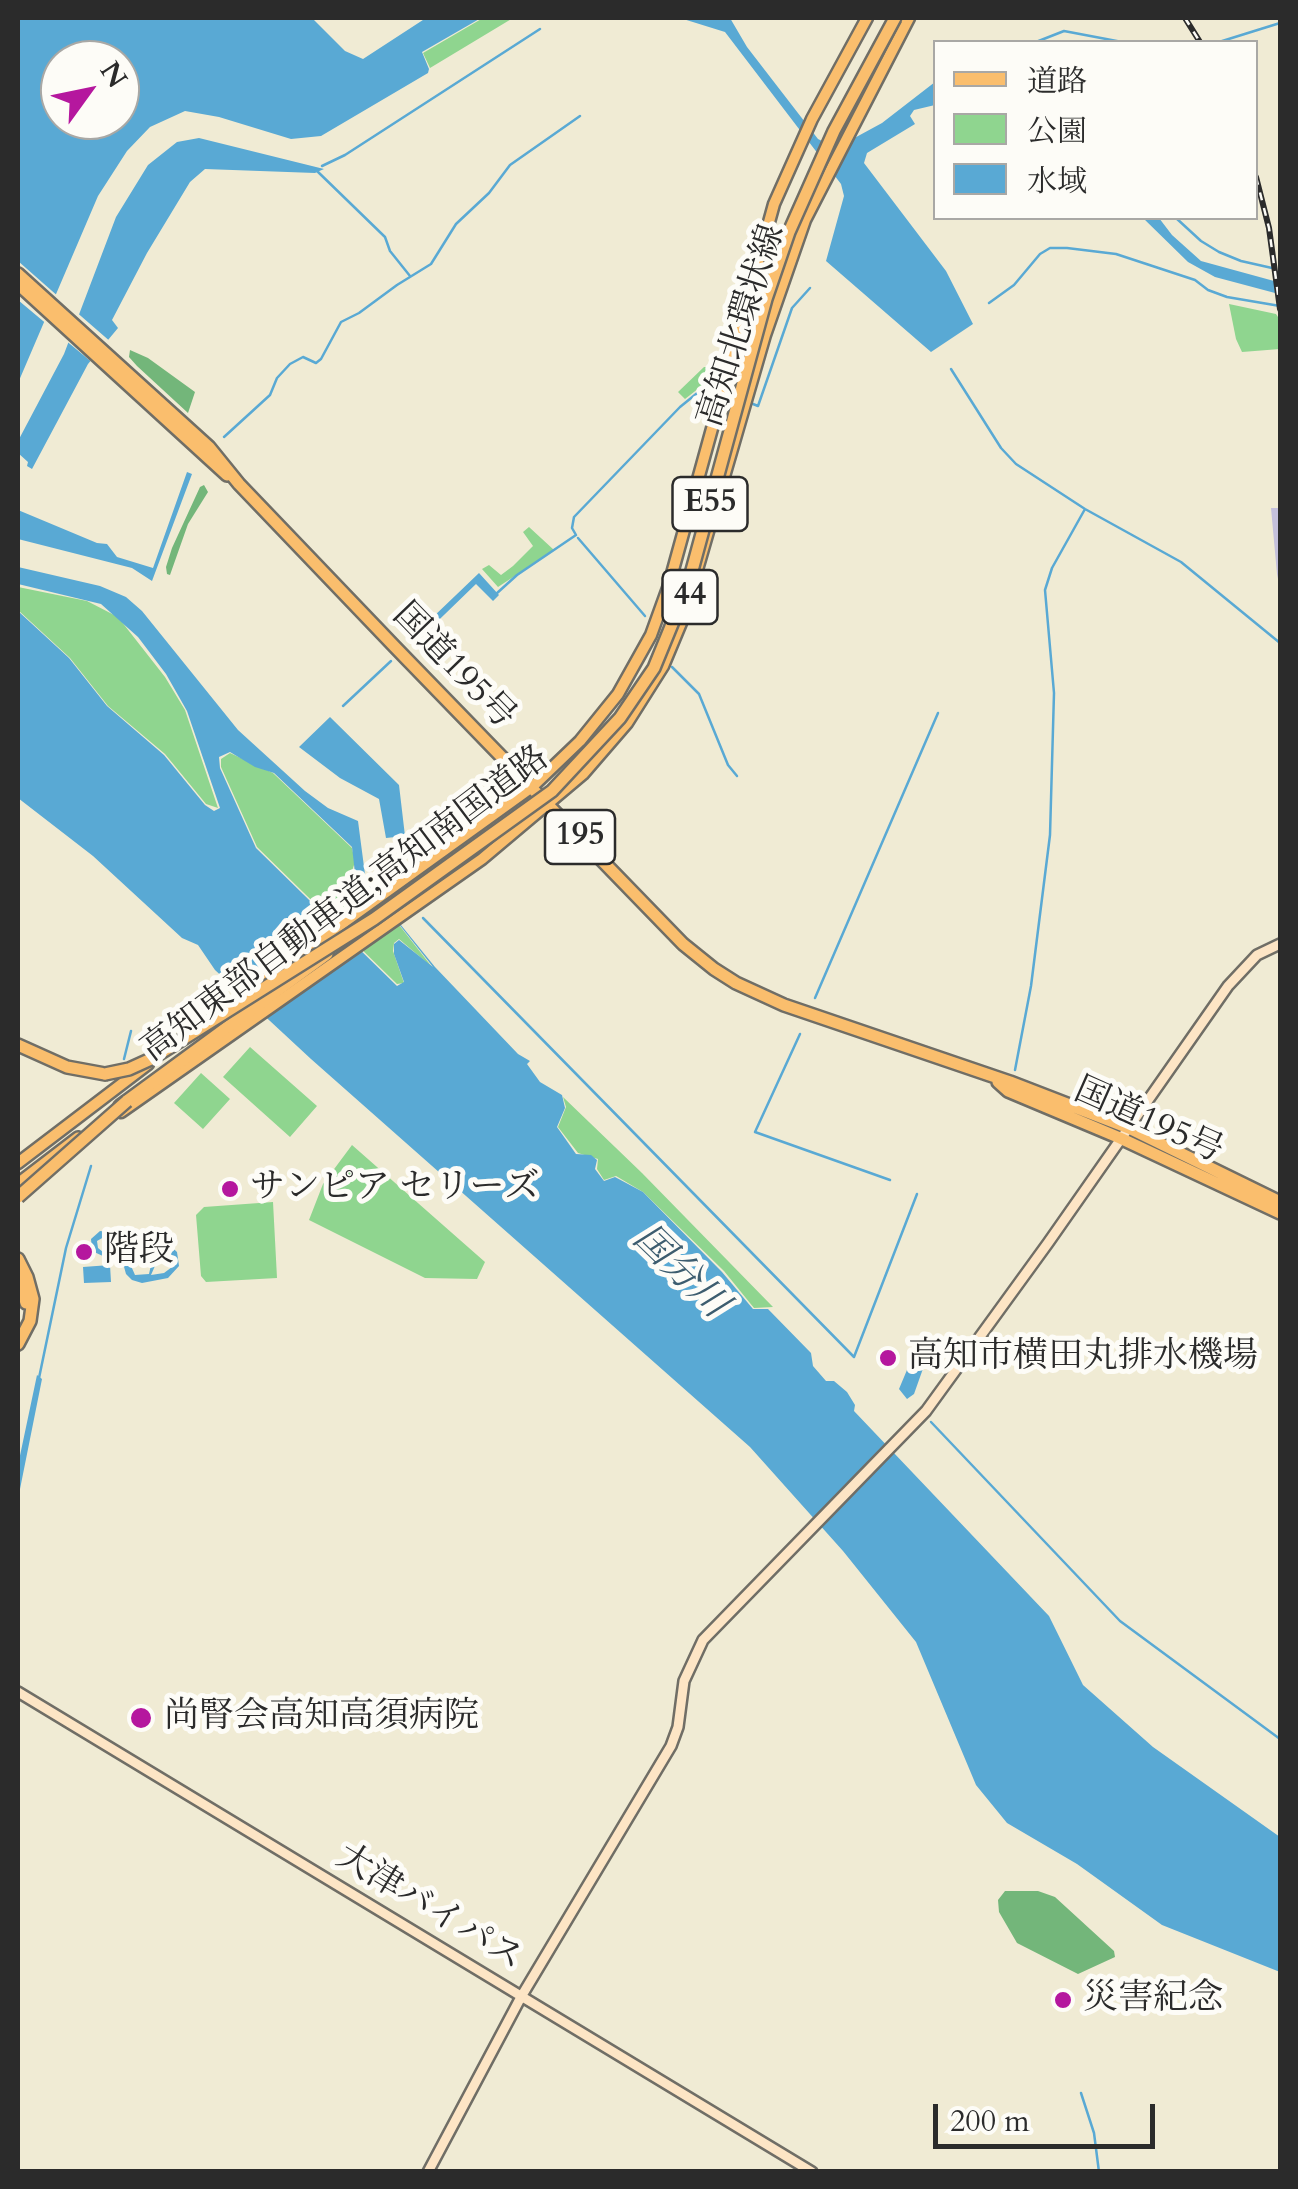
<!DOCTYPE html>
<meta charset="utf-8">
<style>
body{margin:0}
#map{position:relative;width:1298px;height:2189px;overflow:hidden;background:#f0ebd4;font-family:Cardo,"Noto Serif JP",serif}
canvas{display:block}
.frame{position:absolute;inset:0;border:20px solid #2b2b2b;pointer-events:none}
.legend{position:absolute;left:933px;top:40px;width:325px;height:180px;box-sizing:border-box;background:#fdfcf7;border:2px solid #a9a8a5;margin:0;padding:12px 18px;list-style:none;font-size:30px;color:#2b2b2b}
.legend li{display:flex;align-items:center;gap:20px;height:50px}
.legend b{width:50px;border:2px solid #a9a8a5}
.north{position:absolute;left:40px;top:40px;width:100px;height:100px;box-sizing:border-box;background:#fdfcf7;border:2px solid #a9a8a5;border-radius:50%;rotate:57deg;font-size:28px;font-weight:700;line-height:40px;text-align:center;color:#2b2b2b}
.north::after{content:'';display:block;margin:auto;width:35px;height:45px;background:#b5179e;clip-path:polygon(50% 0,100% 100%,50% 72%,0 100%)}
.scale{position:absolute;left:933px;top:2104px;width:222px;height:45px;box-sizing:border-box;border:5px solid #2b2b2b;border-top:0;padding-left:12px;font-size:30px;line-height:35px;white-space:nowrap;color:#2b2b2b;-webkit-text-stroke:8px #fdfcf7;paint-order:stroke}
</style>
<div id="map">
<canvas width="1298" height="2189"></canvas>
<div class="frame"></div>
<ul class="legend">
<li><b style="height:12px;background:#fabe6d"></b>道路</li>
<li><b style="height:28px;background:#8fd58f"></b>公園</li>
<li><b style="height:28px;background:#59a9d4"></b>水域</li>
</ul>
<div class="north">N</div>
<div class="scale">200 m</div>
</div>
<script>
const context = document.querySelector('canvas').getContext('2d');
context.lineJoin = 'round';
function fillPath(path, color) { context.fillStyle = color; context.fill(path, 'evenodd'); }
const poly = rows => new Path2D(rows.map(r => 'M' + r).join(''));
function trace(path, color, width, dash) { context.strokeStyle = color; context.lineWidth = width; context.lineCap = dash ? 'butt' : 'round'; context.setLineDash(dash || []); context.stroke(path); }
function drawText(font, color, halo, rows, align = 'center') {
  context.font = font + ' Cardo,"Noto Serif JP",serif'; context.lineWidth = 10; context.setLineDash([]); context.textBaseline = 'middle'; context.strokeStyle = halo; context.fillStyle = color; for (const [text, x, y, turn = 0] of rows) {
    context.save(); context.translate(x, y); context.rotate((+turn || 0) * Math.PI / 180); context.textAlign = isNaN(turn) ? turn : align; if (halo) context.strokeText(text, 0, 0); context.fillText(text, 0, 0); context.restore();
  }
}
fillPath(poly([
 [1271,508,1280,508,1280,589,1277,574]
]), '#c4c0db');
fillPath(poly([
 [483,18,513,18,430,68,423,53],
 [1229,304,1276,314,1280,320,1280,349,1242,352,1236,339],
 [704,367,710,367,708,381,685,399,678,392],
 [529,527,554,550,498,587,482,569,489,565,501,575,513,566,533,546,523,532],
 [18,587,87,601,118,617,165,677,185,710,218,808,206,804,165,754,108,706,70,658,18,610],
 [230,753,273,773,352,848,355,862,351,874,354,884,367,884,432,967,399,939,394,943,393,951,404,983,397,984,257,847,221,767,221,759],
 [250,1047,317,1106,290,1137,223,1077],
 [201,1073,230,1099,203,1129,174,1103],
 [563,1097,642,1173,773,1307,754,1308,724,1271,643,1192,616,1176,604,1180,597,1169,598,1159,578,1153,558,1127,566,1107],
 [352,1145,485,1262,477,1279,425,1278,309,1220,323,1184],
 [273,1202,277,1278,206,1282,201,1276,196,1215,204,1207]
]), '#8fd58f');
fillPath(poly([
 [130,350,148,358,195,392,188,413,137,366,129,357],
 [204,485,208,492,188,524,170,575,167,574,166,567,172,548,200,487],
 [1005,1891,1038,1891,1055,1897,1114,1951,1115,1957,1078,1974,1017,1943,999,1912,998,1900]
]), '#73b67a');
fillPath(poly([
 [18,18,312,18,345,51,363,59,426,18,481,18,422,52,429,69,428,73,321,136,291,139,219,117,185,111,150,127,127,151,98,196,18,383],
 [60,60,120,60,120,120,60,120],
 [680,18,730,18,747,47,818,139,836,148,882,123,935,82,935,105,914,110,910,116,915,124,867,153,864,163,946,271,973,324,931,352,826,261,844,196,841,184,725,32],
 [199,138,324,169,315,173,205,169,190,182,147,253,112,320,118,328,88,364,32,469,27,466,28,462,18,453,18,441,64,354,116,217,148,165,177,142],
 [1143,218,1159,218,1172,235,1201,261,1274,281,1275,293,1215,277,1188,262],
 [187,472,192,474,152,581,132,568,18,539,18,510,97,543,107,544,117,557,153,568],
 [18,567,100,586,126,597,142,611,238,730,305,791,328,808,358,821,366,882,435,967,518,1054,530,1061,527,1064,540,1082,562,1095,565,1108,557,1127,576,1154,591,1155,597,1160,595,1169,604,1181,615,1177,643,1192,722,1272,753,1309,768,1309,811,1353,813,1366,826,1381,834,1381,847,1392,855,1405,854,1411,1049,1616,1083,1685,1153,1747,1280,1837,1280,1972,1162,1925,1077,1864,1007,1823,976,1785,916,1642,843,1551,750,1447,311,1059,215,970,198,945,182,938,93,856,18,798,18,611,69,658,107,706,164,755,205,805,214,811,220,808,187,711,166,674,138,637,101,604,18,584],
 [230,752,255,767,274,773,352,847,356,882,367,884,433,967,399,940,394,944,394,954,404,982,397,986,256,848,220,768,219,757],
 [479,573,499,595,493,601,476,584,413,645,409,640],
 [330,717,399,785,405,836,386,838,379,799,340,778,299,747],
 [100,1231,165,1241,177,1252,179,1266,168,1278,142,1283,132,1280,126,1274,121,1256,105,1257,92,1251,91,1239],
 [104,1237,167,1249,172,1256,172,1267,164,1273,151,1275,158,1259,145,1252,141,1260,151,1265,149,1274,135,1275,125,1252,103,1252,98,1248,97,1241],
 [110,1265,111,1282,84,1283,83,1267],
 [912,1358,925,1363,914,1394,907,1399,899,1389],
 [37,1375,42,1379,18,1499,18,1465]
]), '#59a9d4');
fillPath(poly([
 [18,261,60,298,49,326,18,300],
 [74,310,112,343,94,364,64,339]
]), '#f0ebd4');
trace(poly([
 [1036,42,1064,31,1122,42],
 [1219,42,1280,23],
 [322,166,345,155,540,29],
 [316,170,385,237,390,251,410,276],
 [1176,218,1201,241,1219,252,1241,261,1272,268],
 [989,303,1014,285,1040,254,1050,248,1067,248,1116,254,1195,280,1208,290,1227,297,1280,306],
 [951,369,1001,448,1016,464,1085,509,1181,562,1280,643],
 [753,404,758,406,792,308,810,288],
 [224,437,270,395,277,378,290,364,303,357,316,363,321,359,341,322,359,313,397,285,431,264,456,224,489,193,510,165,580,116],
 [578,538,645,616],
 [496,594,517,575,576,535,572,528,574,517,680,407,701,390,709,393],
 [672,667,699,694,728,765,737,776],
 [343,706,391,661],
 [423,918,854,1357,917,1194],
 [815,998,938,713],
 [800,1034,755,1132,890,1180],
 [124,1059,131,1031],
 [1015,1070,1031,986,1050,835,1054,693,1045,590,1052,568,1085,509],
 [39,1378,66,1248,91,1166],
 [931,1422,1120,1621,1280,1739],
 [1081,2093,1094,2133,1099,2172]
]), '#59a9d4', 2.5);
const secondary = poly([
 [18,1692,812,2172],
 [428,2172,521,1997,671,1746,678,1727,684,1681,703,1640,926,1411,1048,1243,1228,986,1257,955,1280,944]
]);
const primary = poly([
 [239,998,532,787,580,741,618,694,651,635,668,588,774,204,812,119,867,18],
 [121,1112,482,859,583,774,627,723,663,666,683,618,765,335,805,220,909,18],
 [18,1163,148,1064]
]);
const highway = poly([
 [18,274,209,447,239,484,395,647,683,944,714,969,736,983,784,1005,1010,1082,1129,1128,1280,1202],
 [18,284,227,475],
 [18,1045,67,1067,105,1074],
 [998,1082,1008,1091,1120,1138,1280,1213],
 [120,1106,327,954],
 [18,1184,78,1138],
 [18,1259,27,1277,33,1299,30,1321,18,1344],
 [18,1275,26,1303]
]);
trace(secondary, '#706e66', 14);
trace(primary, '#706e66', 15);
trace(highway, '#706e66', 16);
trace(secondary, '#fde5c5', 9);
trace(primary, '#fabe6d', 10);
trace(highway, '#fabe6d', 11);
const rail = poly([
 [1185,18,1200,42],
 [1256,177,1269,228,1280,309]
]);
trace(rail, '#2b2b2b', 6);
trace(rail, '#fdfcf7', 2.5, [8]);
const highwayBridge = poly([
 [105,1074,129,1069,151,1059,374,919,552,791,620,718,654,668,688,585,766,299,789,232,834,131,895,18],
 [18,1197,127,1101]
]);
trace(highwayBridge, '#706e66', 16, []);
trace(highwayBridge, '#fabe6d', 11);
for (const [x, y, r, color] of [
 [230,1189,10,"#b5179e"],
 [84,1252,10,"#b5179e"],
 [888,1358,10,"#b5179e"],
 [141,1718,12,"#b5179e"],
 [1063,2000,10,"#b5179e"]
]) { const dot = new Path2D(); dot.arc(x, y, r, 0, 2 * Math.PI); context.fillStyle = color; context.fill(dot); trace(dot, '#fdfcf7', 4); }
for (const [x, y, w] of [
 [710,504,75],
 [690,597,55],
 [580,837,70]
]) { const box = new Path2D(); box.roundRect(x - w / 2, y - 27, w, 54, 8); context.fillStyle = '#fdfcf7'; context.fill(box); trace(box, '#2b2b2b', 2.5); }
drawText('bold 32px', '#2b2b2b', null, [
 ["E55",710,504],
 ["44",690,597],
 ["195",580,837]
]);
drawText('35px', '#2b2b2b', '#fdfcf7', [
 ["高知北環状線",743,326,-72],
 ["国道195号",453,667,46],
 ["高知東部自動車道;高知南国道路",346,905,-37],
 ["国道195号",1148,1122,24],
 ["大津バイパス",429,1909,31]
]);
drawText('35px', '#2b2b2b', '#fdfcf7', [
 ["サンピア セリーズ",250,1189],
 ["階段",104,1252],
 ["高知市横田丸排水機場",908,1358],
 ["尚腎会高知高須病院",164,1718],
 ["災害紀念",1083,2000]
], 'left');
drawText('italic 38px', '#3d5d6f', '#fdfcf7', [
 ["国分川",679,1273,44]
]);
</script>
